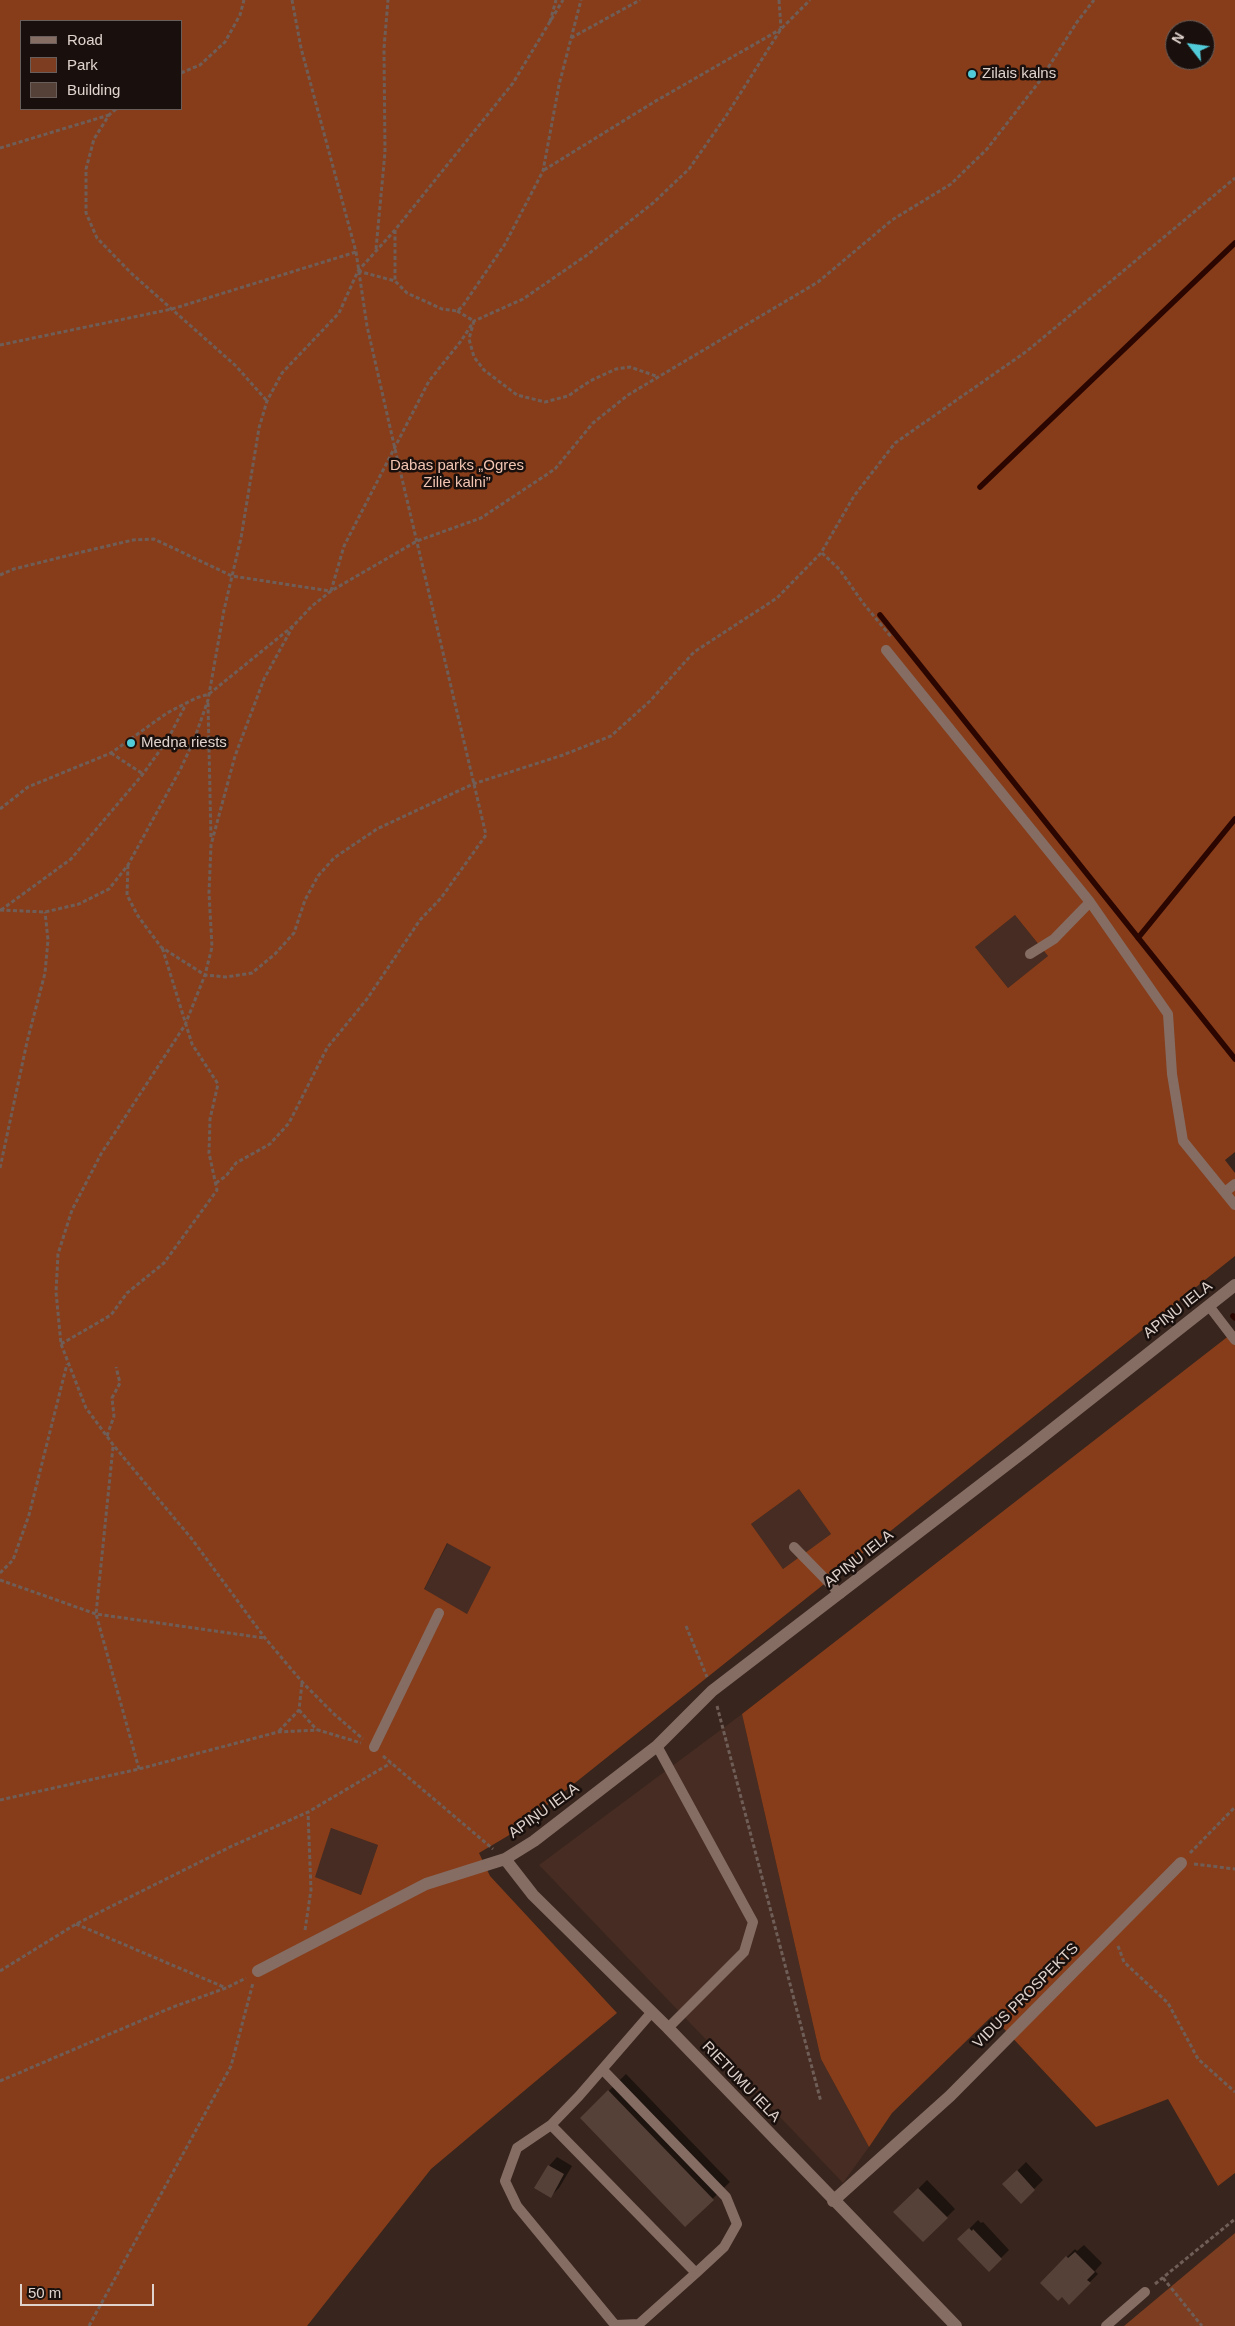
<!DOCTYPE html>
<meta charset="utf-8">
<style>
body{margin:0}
#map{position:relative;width:1235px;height:2326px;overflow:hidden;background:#38251d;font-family:Arial,sans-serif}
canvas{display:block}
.legend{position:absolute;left:20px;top:20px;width:162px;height:90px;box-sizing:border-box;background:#19100d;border:1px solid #695e5a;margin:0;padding:6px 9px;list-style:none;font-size:15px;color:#e0d3cd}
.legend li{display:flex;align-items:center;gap:10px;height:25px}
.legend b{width:25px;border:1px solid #695e5a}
.north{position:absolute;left:1165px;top:20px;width:50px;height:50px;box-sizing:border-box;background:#19100d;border:1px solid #695e5a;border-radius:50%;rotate:300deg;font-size:14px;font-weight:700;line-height:20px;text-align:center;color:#e0d3cd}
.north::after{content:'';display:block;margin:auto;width:18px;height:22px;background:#52cbd9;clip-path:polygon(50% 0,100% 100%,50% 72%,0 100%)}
.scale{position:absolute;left:20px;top:2284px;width:134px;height:22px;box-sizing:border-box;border:2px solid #e0d3cd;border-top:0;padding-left:6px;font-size:15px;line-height:18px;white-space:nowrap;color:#e0d3cd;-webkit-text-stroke:4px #19100d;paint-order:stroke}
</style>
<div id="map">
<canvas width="1235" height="2326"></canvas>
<ul class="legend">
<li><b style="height:6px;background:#856d64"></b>Road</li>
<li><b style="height:14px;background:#7c3d21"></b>Park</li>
<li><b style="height:14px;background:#564138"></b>Building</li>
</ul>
<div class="north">N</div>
<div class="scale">50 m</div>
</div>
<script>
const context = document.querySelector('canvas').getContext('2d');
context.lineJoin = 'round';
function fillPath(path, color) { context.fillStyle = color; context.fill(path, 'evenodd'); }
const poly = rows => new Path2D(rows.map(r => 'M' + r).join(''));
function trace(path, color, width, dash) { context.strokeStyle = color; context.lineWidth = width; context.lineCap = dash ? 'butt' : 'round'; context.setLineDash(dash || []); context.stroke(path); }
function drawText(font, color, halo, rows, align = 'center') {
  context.font = font + ' Arial,sans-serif'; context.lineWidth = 5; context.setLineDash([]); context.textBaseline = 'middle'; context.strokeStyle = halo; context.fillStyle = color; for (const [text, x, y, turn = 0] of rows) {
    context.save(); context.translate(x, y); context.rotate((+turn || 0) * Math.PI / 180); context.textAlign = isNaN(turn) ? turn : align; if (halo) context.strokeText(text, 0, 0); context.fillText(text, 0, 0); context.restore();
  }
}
fillPath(poly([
 [1015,915,1048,956,1008,988,975,947],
 [799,1489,831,1534,783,1569,751,1524],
 [448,1543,492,1567,467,1614,424,1590],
 [742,1714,821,2059,869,2147,843,2183,539,1865],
 [331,1828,378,1845,361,1895,314,1877]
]), '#462c22');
fillPath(poly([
 [1235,2233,1235,2326,1124,2326]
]), '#7c3d21');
fillPath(poly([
 [0,0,1235,0,1235,1152,1225,1160,1235,1173,1235,1256,511,1834,479,1853,490,1876,617,2013,431,2169,307,2326,0,2326],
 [21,21,181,21,181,109,21,109],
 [1175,30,1205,30,1205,60,1175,60],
 [1015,915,1048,956,1008,988,975,947],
 [799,1489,831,1534,783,1569,751,1524],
 [447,1543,491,1567,467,1614,424,1589],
 [331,1828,378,1845,361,1895,315,1877],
 [1235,1331,1235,2173,1218,2186,1168,2099,1096,2127,992,2016,892,2113,869,2147,821,2059,742,1714]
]), '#873d1a');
fillPath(poly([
 [626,2074,730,2182,685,2225,581,2118],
 [557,2157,572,2166,559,2188,551,2196,549,2166],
 [1026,2162,1043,2180,1021,2202,1004,2184],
 [927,2180,955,2209,923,2241,895,2212],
 [978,2220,981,2223,983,2222,1009,2250,989,2270,959,2239],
 [1084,2245,1102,2263,1095,2271,1098,2274,1069,2303,1062,2295,1041,2283,1075,2249,1077,2251]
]), '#0007');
trace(poly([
 [980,487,1235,243],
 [880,615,1235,1059],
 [1138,938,1235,819],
 [1233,1316,1235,1318]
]), '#2b0600', 5.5);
fillPath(poly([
 [608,2090,714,2200,685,2227,580,2118],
 [548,2165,564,2174,551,2198,534,2188],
 [1017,2170,1035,2190,1021,2204,1002,2184],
 [918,2188,948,2218,923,2242,893,2212],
 [969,2228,972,2231,973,2229,1002,2259,989,2272,957,2239],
 [1075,2252,1095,2272,1087,2280,1091,2283,1069,2305,1062,2297,1058,2301,1040,2283,1066,2256,1068,2258]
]), '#564138');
trace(poly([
 [779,0,781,28],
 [550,22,556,0],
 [571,38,640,0],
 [181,73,200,65,225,42,240,15,244,0],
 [116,109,109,115,94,139,86,169,86,213,97,238,131,273,236,366,267,401],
 [0,148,109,115],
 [544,170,654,102,781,29],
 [395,230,395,281],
 [376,249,385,152,384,48,388,0],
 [358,271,395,281,407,293,442,309,457,311,462,307,505,244,543,171,559,85,581,0],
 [457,311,474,321,469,339,474,357,484,370,517,395,545,402,568,396,590,381,616,369,630,367,656,376],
 [0,345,172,309,356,252],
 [822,553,840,570,863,603,892,638],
 [0,575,14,569,82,552,133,540,154,539,232,576,330,591],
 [331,591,344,546,429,381,461,341,474,321,523,299,587,255,653,203,689,169,726,116,781,29,810,0],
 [293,626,264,679,235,756,211,845,209,893,212,947,205,975,185,1025,101,1154,72,1210,58,1254,56,1292,61,1344,86,1408,114,1446,191,1538,265,1638,303,1683,334,1714,363,1739],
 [208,703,211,839],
 [111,753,143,774],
 [0,809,28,787,111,753,167,713,196,698,209,694,293,626,312,606,331,591,417,541,481,518,555,469,593,423,628,395,818,282,892,220,951,184,987,149,1039,82,1077,22,1094,0],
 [128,865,127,895,138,916,161,947,205,975,226,977,252,973,275,954,294,933,305,900,318,876,334,858,377,829,473,784,563,755,611,736,650,701,694,652,777,598,821,553,854,496,895,443,1027,351,1235,178],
 [0,910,45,912,79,904,109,889,128,865,181,768,194,740,208,700,224,610,241,538,259,428,267,401,282,373,339,313,358,271,395,230,513,83,563,0],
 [1,910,71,859,143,774,168,739,185,706],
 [0,1168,27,1042,45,973,48,940,45,912],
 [216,1183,226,1176,236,1163,270,1144,289,1123,327,1048,367,999,420,920,441,898,486,835,395,449,367,326,356,252,301,48,292,0],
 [61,1344,111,1315,127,1293,164,1263,217,1190,209,1153,210,1119,218,1084,192,1044,162,947],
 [107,1436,114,1416,112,1398,120,1383,116,1367],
 [113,1447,96,1614,139,1769],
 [0,1573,13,1560,29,1515,67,1364],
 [0,1580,96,1614,264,1638],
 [686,1626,707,1677],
 [717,1706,821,2102],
 [299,1710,317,1730],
 [279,1731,299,1710,302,1683],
 [383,1756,493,1849],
 [0,1800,139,1769,278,1732,318,1730,361,1743],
 [1190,1853,1235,1807],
 [1194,1864,1235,1869],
 [76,1924,226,1988],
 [305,1930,311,1890,308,1812],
 [1118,1946,1124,1962,1168,2003,1198,2059,1235,2092],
 [0,1971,76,1924,230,1847,308,1812,391,1763],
 [0,2081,173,2007,226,1988,246,1978],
 [1163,2278,1202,2326],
 [1155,2284,1235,2219],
 [89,2326,231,2066,253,1983]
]), '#6f5e57', 3, [4, 2.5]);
trace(poly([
 [886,650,1090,902,1168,1014,1172,1074,1183,1141,1235,1205],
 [1030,954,1054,939,1090,902],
 [1225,1192,1235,1184],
 [1209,1306,1235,1340],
 [794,1547,840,1594],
 [657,1746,753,1922,744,1952,668,2028],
 [374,1747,439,1613],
 [603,2070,726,2197,737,2224,724,2247,696,2273,551,2125,579,2096,651,2013],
 [551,2125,517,2148,505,2181,517,2206,615,2325,639,2324,696,2273],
 [1106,2326,1145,2292]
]), '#856d64', 10);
trace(poly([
 [505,1859,533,1895,668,2028,956,2326],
 [258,1971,426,1884,505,1859,534,1841,657,1746,712,1691,1026,1450,1235,1285],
 [833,2201,950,2096,1181,1863]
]), '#856d64', 12);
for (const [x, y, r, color] of [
 [972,74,5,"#52cbd9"],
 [131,743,5,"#52cbd9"]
]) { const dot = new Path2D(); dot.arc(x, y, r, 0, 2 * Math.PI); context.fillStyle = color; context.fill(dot); trace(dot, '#19100d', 2); }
drawText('15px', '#e0d3cd', '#19100d', [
 ["Zilais kalns",982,74],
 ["Medņa riests",141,743]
], 'left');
drawText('15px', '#f2c5b3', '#19100d', [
 ["Dabas parks „Ogres",457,466],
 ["Zilie kalni”",457,483]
]);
drawText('15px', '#e0d3cd', '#19100d', [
 ["APIŅU IELA",1178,1310,-38],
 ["APIŅU IELA",859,1559,-38],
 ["APIŅU IELA",544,1811,-36],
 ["VIDUS PROSPEKTS",1026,1996,-45],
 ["RIETUMU IELA",741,2082,46]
]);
</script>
